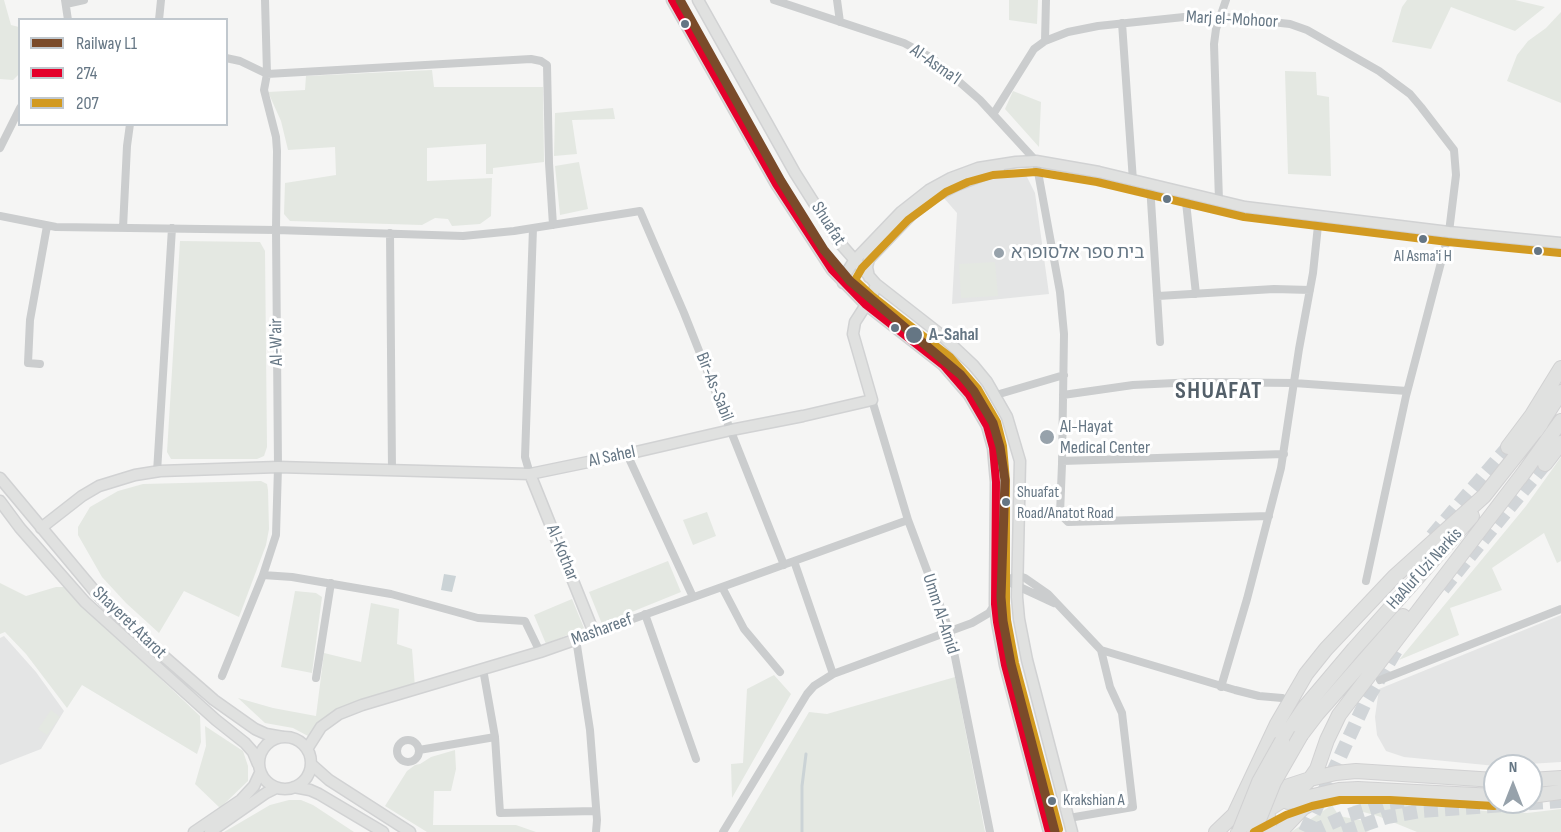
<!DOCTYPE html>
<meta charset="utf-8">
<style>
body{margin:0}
#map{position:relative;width:1561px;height:832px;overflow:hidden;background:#f5f5f4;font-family:"Sofia Sans Condensed",sans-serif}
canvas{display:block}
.legend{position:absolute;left:18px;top:18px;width:210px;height:108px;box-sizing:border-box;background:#fff;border:2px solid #c1c8ce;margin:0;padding:8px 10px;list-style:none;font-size:18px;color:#657684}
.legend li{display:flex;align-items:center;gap:12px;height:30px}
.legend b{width:30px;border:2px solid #c1c8ce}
.north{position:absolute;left:1483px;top:754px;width:60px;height:60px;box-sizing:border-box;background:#fff;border:2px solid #c1c8ce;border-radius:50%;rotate:0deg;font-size:16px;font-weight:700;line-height:24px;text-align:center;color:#657684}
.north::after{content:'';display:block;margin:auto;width:21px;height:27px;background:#97a2ab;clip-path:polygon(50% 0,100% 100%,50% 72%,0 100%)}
</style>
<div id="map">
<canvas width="1561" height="832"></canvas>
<ul class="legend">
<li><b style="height:8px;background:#7a4b2a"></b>Railway L1</li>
<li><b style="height:8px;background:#e4002b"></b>274</li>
<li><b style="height:8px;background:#d29a21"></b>207</li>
</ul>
<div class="north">N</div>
</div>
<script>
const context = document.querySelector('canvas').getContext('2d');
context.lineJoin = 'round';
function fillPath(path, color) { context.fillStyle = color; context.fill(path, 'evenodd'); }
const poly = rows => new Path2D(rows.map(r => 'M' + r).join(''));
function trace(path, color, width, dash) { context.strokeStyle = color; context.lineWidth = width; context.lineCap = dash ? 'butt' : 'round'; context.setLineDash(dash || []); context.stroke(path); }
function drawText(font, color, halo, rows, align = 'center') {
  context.font = font + ' "Sofia Sans Condensed","Noto Sans Hebrew",sans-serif'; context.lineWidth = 6; context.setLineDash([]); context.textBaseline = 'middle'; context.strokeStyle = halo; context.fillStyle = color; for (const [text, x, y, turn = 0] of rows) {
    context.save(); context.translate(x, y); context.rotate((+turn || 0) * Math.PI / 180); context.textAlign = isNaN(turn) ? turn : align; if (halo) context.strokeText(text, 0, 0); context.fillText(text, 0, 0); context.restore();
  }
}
fillPath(poly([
 [1024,171,1035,193,1049,294,952,304,957,213,943,197,967,185,996,175],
 [1561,615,1561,762,1496,766,1404,757,1386,751,1377,735,1375,717,1379,689],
 [4,636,36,672,64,711,41,749,0,765,0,638]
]), '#e4e5e5');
fillPath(poly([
 [0,0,4,0,11,25,19,27,19,74,13,80,0,79],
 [1009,0,1038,0,1037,24,1009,20],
 [1407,0,1515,0,1545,7,1515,31,1451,7,1431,49,1392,42,1402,7],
 [1561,12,1561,103,1507,81,1517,55,1528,41,1546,28],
 [432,70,434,87,543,87,544,162,493,168,493,174,486,174,486,144,427,148,427,181,492,178,491,216,480,224,452,226,448,219,435,218,422,225,290,221,284,214,285,183,336,175,335,147,288,150,281,121,268,92,305,90,306,76],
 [1285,71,1316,72,1317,95,1329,97,1331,176,1288,174],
 [1013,91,1041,102,1039,147,1005,109],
 [613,108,615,119,572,120,577,154,554,156,555,113],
 [579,162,588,209,560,215,555,166],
 [180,241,260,242,265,251,267,447,264,456,257,459,171,459,167,452],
 [995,262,998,296,961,298,959,264],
 [1561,457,1561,561,1557,563,1544,533,1492,568,1502,590,1450,608,1459,635,1399,660,1526,506],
 [261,481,267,484,268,490,269,529,266,545,239,617,184,591,159,633,126,603,102,577,78,535,78,527,90,507,118,491,143,484],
 [707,512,716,536,693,545,683,520],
 [668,561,681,592,602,624,589,592],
 [0,583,26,596,56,587,67,587,97,613,145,664,200,716,201,742,197,754,82,685,67,708,26,654,5,632,0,634],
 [295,591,316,593,322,597,312,673,281,667],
 [572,599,584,628,546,644,534,615],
 [371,603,399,609,397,644,412,649,415,687,335,714,308,736,293,728,265,723,238,698,273,708,316,716,324,653,361,662],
 [774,675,791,694,732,798,731,764,743,763,747,689],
 [955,677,985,832,738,832,809,712,827,714],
 [51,710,60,717,47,735,38,729],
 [205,726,243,751,248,766,248,781,220,808,195,784,206,746],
 [455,750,456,769,451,791,434,791,433,825,516,825,536,832,427,832,385,806,407,771,415,765,420,764,431,757],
 [1378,799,1485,811,1527,813,1561,809,1561,832,1417,832,1378,816,1356,810,1352,806],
 [289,800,301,800,313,805,354,832,224,832,270,805],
 [1332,805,1339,816,1370,822,1370,830,1367,832,1291,832]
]), '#e4e8e2');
fillPath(poly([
 [444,574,456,576,452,592,441,590]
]), '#cbd3d6');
trace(poly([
 [802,832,802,786,806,754]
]), '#cbd3d6', 3);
trace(poly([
 [1432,536,1508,447],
 [1443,589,1545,464],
 [1305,832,1365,703,1398,647],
 [1311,832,1349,815,1384,804,1430,797],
 [1343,832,1387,817,1420,811,1561,801]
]), '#d1d5d8', 14, [14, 7]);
const secondary = poly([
 [672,0,776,184,832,270,865,304,943,365,969,395,987,426,993,448,996,482,995,604,997,622,1005,665,1049,832],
 [698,0,795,173,838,241,876,284,940,334,973,365,987,382,1007,417,1020,461,1017,597,1019,619,1027,660,1072,832],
 [869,277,867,267,869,259,912,214,934,197,955,186,999,169],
 [843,283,845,275,854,261,901,212,929,190,951,178,978,168,1016,162,1036,161,1099,172,1245,207,1449,232,1561,243],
 [0,478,97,594,137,633,214,700,255,729,266,734,283,737],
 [0,501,20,528,85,602,216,720,245,743,253,752,258,764],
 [41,528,82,496,99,486,135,475,160,471,278,467,530,474,627,454,731,430,803,416,872,400,853,334,855,322,873,294,876,284],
 '259 763a26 26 0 1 1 52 0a26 26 0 1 1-52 0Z',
 [307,749,321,727,339,714,362,705,540,652,594,633,530,474],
 [311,764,329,780,410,832],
 [294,787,310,790,319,794,383,832],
 [194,832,241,800,254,786,260,773],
 [210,832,266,793,276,788]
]);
const highway = poly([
 [1536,431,1561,392],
 [1508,447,1532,415,1561,368],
 [1545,464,1561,443],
 [1520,478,1561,421],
 [1301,735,1317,714,1403,616],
 [1282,741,1305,707,1354,649,1472,516],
 [1531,780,1561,778],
 [1264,794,1310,779,1336,773,1356,771,1495,780],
 [1531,796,1561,792],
 [1288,802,1339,790,1358,789,1495,796],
 [1263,806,1267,811,1269,821,1269,832],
 [1235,813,1277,724,1306,674,1326,649,1394,577,1484,496,1541,424],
 [1216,832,1240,809],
 [1238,832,1253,819,1299,790,1310,779,1317,769,1327,740,1339,715,1525,471],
 [1280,832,1303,808,1319,799]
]);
trace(secondary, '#d1d2d3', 13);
trace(highway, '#d1d1d2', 16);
trace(poly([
 [65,0,68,20],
 [774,0,904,43,932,58,980,100,1036,161,1060,292,1064,334,1062,464,1060,514,1068,522,1269,516],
 [837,0,840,22],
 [66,4,84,0],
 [159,20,161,0],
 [1122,23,1133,181],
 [1045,41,1046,0],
 [226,58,240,61,267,74,531,59,541,61,547,65,549,163,553,225],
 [994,113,1034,49,1045,41,1068,32,1098,26,1184,17,1226,17,1290,24,1307,30,1379,71,1410,94,1421,107,1454,150,1456,175,1449,232,1406,396,1366,581],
 [0,148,20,108],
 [1150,185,1160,342],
 [1185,193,1196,294],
 [1219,201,1214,44,1216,29,1226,0],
 [0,216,56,227,276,230,463,236,514,231,640,211,684,313,784,565],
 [123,228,127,146,130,124],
 [390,233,392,471],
 [1158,296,1274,289,1310,290],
 [40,364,28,363,30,320,47,226],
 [996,395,1064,375],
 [1063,395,1133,385,1196,382,1294,383,1407,391],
 [872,400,908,520,950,632,990,832],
 [627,454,693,597],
 [1062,461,1284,454],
 [157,472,172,228],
 [530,474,525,457,533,228],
 [794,561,833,674],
 [997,563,1002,574,1011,583,1054,603],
 [263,575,292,577,391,594,478,618,525,621,540,652],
 [722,587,744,629,780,672],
 [996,593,1008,579,1019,576,1025,578,1048,594,1101,650,1235,690,1259,696,1282,698],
 [645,614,696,759],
 [594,633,908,520],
 [576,639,590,730,597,820,596,832],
 [483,669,495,737,500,813,596,811],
 [222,676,263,575,276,535,278,467,276,230,277,151,276,137,264,90,267,74,265,0],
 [316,678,331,583],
 [1380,680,1561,609],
 [1221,687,1247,599,1281,468,1299,349,1313,273,1319,216],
 '397 751a11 11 0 1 1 22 0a11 11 0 1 1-22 0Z',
 [419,750,495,737],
 [1069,818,1133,807,1122,713,1110,687,1101,650],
 [723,832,807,694,814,686,833,674,972,623,989,613,995,604]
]), '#cbcdce', 8);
trace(secondary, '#e0e1e0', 10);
trace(highway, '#e0e1e0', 14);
const highwayBridge = poly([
 [1239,832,1259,782,1282,741],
 [1254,832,1274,782,1301,735]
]);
trace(highwayBridge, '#d1d1d2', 16, []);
trace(highwayBridge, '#e0e1e0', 14);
trace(poly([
 [672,0,776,184,832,270,865,304,943,365,969,395,987,426,993,448,996,482,995,604,997,622,1005,665,1049,832]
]), '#e4002b', 8);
trace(poly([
 [1059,829,1015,663,1007,620,1006,603,1006,481,1003,446,997,422,978,389,950,357,872,296,855,280,862,268,908,220,946,192,968,182,993,175,1036,172,1097,182,1244,217,1448,242,1560,253],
 [1254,832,1286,815,1312,806,1340,800,1390,800,1494,806]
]), '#d29a21', 8);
trace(poly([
 [680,0,781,181,824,250,850,281,961,375,974,391,993,423,1000,447,1005,480,1001,597,1003,621,1011,664,1055,832]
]), '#7a4b2a', 9);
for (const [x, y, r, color] of [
 [685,24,5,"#657684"],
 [1167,199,5,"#657684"],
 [1423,239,5,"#657684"],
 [1538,251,5,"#657684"],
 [999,253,6,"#97a2ab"],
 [895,328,5,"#657684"],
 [914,335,9,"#657684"],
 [1047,437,8,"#97a2ab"],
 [1006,502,5,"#657684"],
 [1052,801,5,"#657684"]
]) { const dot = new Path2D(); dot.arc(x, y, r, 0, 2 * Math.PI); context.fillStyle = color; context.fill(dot); trace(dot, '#fff', 2); }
drawText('16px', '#657684', '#fff', [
 ["Al Asma'i H",1423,257,"center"],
 ["Shuafat",1017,493],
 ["Road/Anatot Road",1017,514],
 ["Krakshian A",1063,801]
], 'left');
drawText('18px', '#657684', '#fff', [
 ["Marj el-Mohoor",1232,20,3],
 ["Al-Asma'l",935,65,35],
 ["Shuafat",828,224,57],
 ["Al-W'air",277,342,-91],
 ["Bir-As-Sabil",714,387,68],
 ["Al Sahel",612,457,-12],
 ["Al-Kothar",562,553,68],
 ["HaAluf Uzi Narkis",1425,569,-48],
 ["Umm Al-Amid",940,614,72],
 ["Shayeret Atarot",129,623,44],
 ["Mashareef",602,630,-20]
]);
drawText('18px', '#657684', '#fff', [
 ["בית ספר אלסופרא",1011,253],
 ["Al-Hayat",1060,427],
 ["Medical Center",1060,448]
], 'left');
drawText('bold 18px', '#657684', '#fff', [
 ["A-Sahal",929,335]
], 'left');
context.letterSpacing = '1.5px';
drawText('bold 24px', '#535f69', '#fff', [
 ["SHUAFAT",1219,392]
]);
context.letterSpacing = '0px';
</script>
